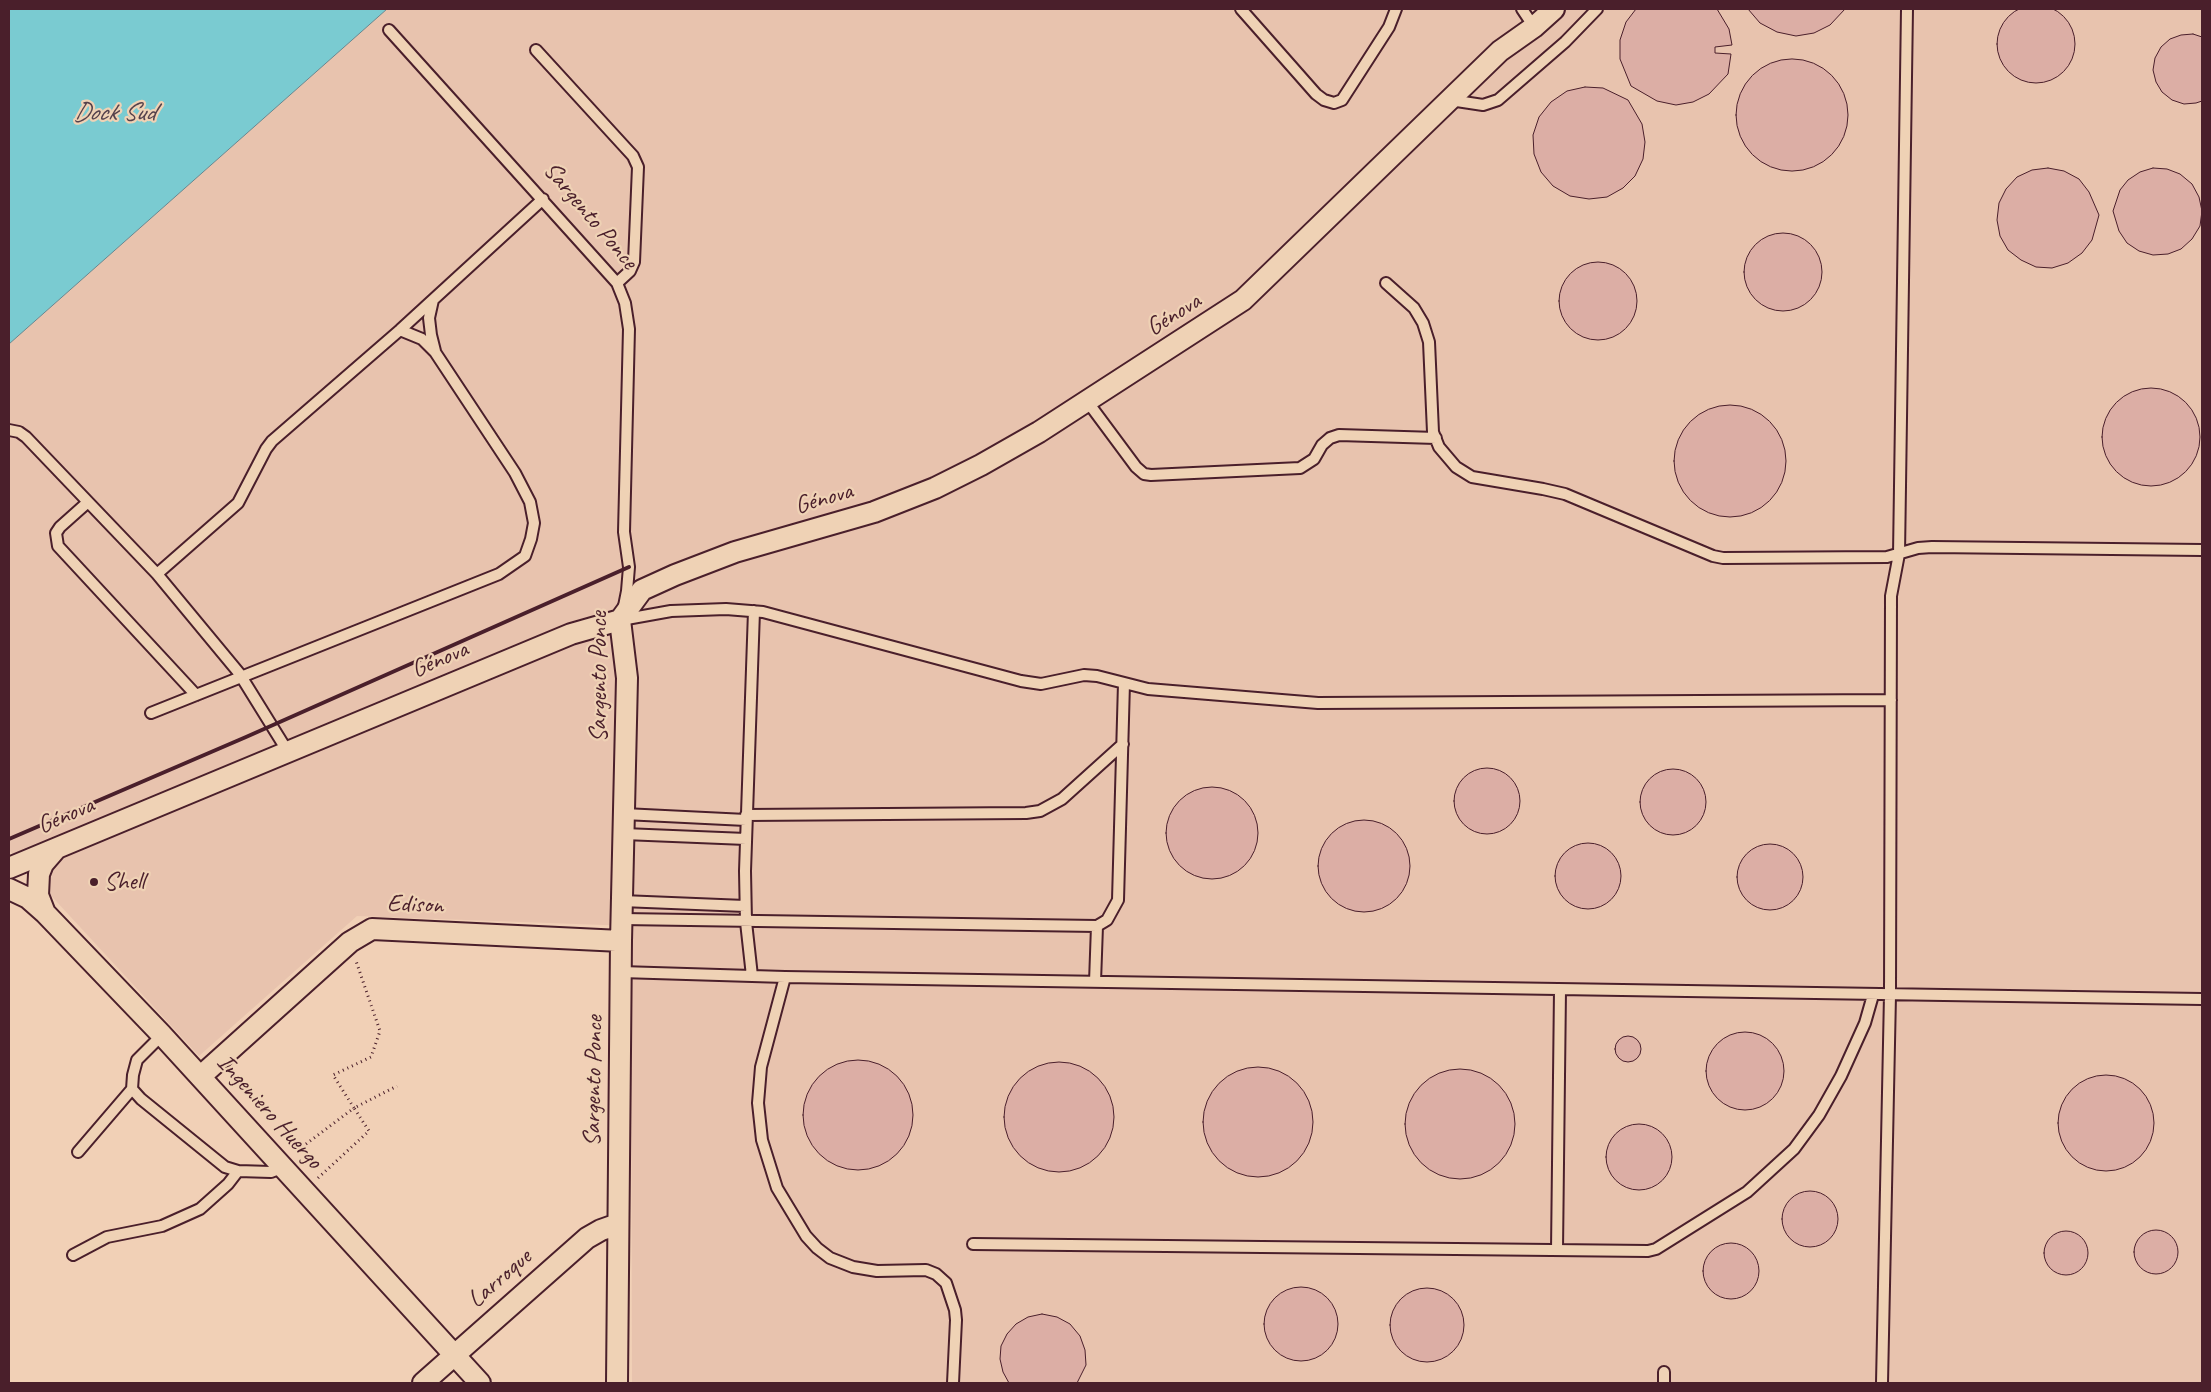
<!DOCTYPE html>
<meta charset="utf-8">
<style>
body{margin:0}
#map{position:relative;width:2211px;height:1392px;overflow:hidden;background:#f1d0b6;font-family:Caveat,sans-serif}
canvas{display:block}
.frame{position:absolute;inset:0;border:10px solid #4a1f2b;pointer-events:none}
</style>
<div id="map">
<canvas width="2211" height="1392"></canvas>
<div class="frame"></div>
</div>
<script>
const context = document.querySelector('canvas').getContext('2d');
context.lineJoin = 'round';
function fillPath(path, color) { context.fillStyle = color; context.fill(path, 'evenodd'); }
const poly = rows => new Path2D(rows.map(r => 'M' + r).join(''));
function trace(path, color, width, dash) { context.strokeStyle = color; context.lineWidth = width; context.lineCap = dash ? 'butt' : 'round'; context.setLineDash(dash || []); context.stroke(path); }
function drawText(font, color, halo, rows, align = 'center') {
  context.font = font + ' Caveat,sans-serif'; context.lineWidth = 4.5; context.setLineDash([]); context.textBaseline = 'middle'; context.strokeStyle = halo; context.fillStyle = color; for (const [text, x, y, turn = 0] of rows) {
    context.save(); context.translate(x, y); context.rotate((+turn || 0) * Math.PI / 180); context.textAlign = isNaN(turn) ? turn : align; if (halo) context.strokeText(text, 0, 0); context.fillText(text, 0, 0); context.restore();
  }
}
fillPath(poly([
 [387,9,2202,9,2202,1383,632,1383,631,926,357,916,199,1056,9,850,9,344]
]), '#e8c3ae');
const water = poly([
 [9,9,387,9,9,344,9,9]
]);
fillPath(water, '#7acbd1');
trace(water, '#67868f', 1);
const building = poly([
 '1997 44a39 39 0 1 1 78 0a39 39 0 1 1-78 0Z',
 [1636,9,1717,9,1729,29,1732,45,1715,47,1715,53,1731,54,1728,74,1709,94,1693,102,1676,105,1657,101,1631,86,1620,59,1620,40,1626,22,1636,9],
 [1748,9,1845,9,1830,25,1814,33,1796,36,1777,32,1760,23,1748,9],
 [2193,34,2202,37,2202,101,2196,103,2184,104,2172,100,2162,92,2156,82,2153,70,2155,58,2161,47,2170,39,2181,35,2193,34],
 '1736 115a56 56 0 1 1 112 0a56 56 0 1 1-112 0Z',
 [1585,87,1603,88,1628,100,1642,124,1645,142,1643,159,1635,176,1623,188,1607,197,1589,199,1570,196,1553,186,1541,172,1534,154,1533,135,1539,117,1551,102,1567,91,1585,87],
 [2048,168,2064,171,2079,179,2089,192,2099,215,2092,240,2082,253,2068,263,2052,268,2036,267,2021,260,2008,250,2000,236,1997,220,1999,203,2006,189,2017,177,2032,170,2048,168],
 [2153,168,2167,169,2180,174,2192,184,2199,197,2202,211,2200,226,2192,239,2181,249,2168,254,2153,255,2139,251,2127,243,2119,231,2113,211,2120,190,2128,180,2140,172,2153,168],
 '1744 272a39 39 0 1 1 78 0a39 39 0 1 1-78 0Z',
 '1559 301a39 39 0 1 1 78 0a39 39 0 1 1-78 0Z',
 '2102 437a49 49 0 1 1 98 0a49 49 0 1 1-98 0Z',
 '1674 461a56 56 0 1 1 112 0a56 56 0 1 1-112 0Z',
 '1454 801a33 33 0 1 1 66 0a33 33 0 1 1-66 0Z',
 '1640 802a33 33 0 1 1 66 0a33 33 0 1 1-66 0Z',
 '1166 833a46 46 0 1 1 92 0a46 46 0 1 1-92 0Z',
 '1318 866a46 46 0 1 1 92 0a46 46 0 1 1-92 0Z',
 '1555 876a33 33 0 1 1 66 0a33 33 0 1 1-66 0Z',
 '1737 877a33 33 0 1 1 66 0a33 33 0 1 1-66 0Z',
 '1706 1071a39 39 0 1 1 78 0a39 39 0 1 1-78 0Z',
 '1615 1049a13 13 0 1 1 26 0a13 13 0 1 1-26 0Z',
 '803 1115a55 55 0 1 1 110 0a55 55 0 1 1-110 0Z',
 '1004 1117a55 55 0 1 1 110 0a55 55 0 1 1-110 0Z',
 '1203 1122a55 55 0 1 1 110 0a55 55 0 1 1-110 0Z',
 '1405 1124a55 55 0 1 1 110 0a55 55 0 1 1-110 0Z',
 '2058 1123a48 48 0 1 1 96 0a48 48 0 1 1-96 0Z',
 '1606 1157a33 33 0 1 1 66 0a33 33 0 1 1-66 0Z',
 '1782 1219a28 28 0 1 1 56 0a28 28 0 1 1-56 0Z',
 '2134 1252a22 22 0 1 1 44 0a22 22 0 1 1-44 0Z',
 '2044 1253a22 22 0 1 1 44 0a22 22 0 1 1-44 0Z',
 '1703 1271a28 28 0 1 1 56 0a28 28 0 1 1-56 0Z',
 '1264 1324a37 37 0 1 1 74 0a37 37 0 1 1-74 0Z',
 '1390 1325a37 37 0 1 1 74 0a37 37 0 1 1-74 0Z',
 [1042,1314,1057,1317,1070,1324,1080,1336,1085,1350,1086,1365,1077,1383,1009,1383,1003,1372,1000,1359,1001,1346,1007,1334,1016,1324,1028,1317,1042,1314]
]);
fillPath(building, '#dcaea5');
trace(building, '#4a1f2b', 1);
const service = poly([
 [1241,9,1316,94,1324,100,1334,103,1342,100,1389,27,1396,9],
 [1522,9,1534,27],
 [389,30,617,283,625,303,629,329,624,532,629,567,627,591,624,606],
 [536,50,633,156,638,167,634,262,630,271,617,283],
 [1450,100,1483,105,1498,100,1565,42,1597,9],
 [1386,283,1414,308,1423,323,1429,342,1433,432,1439,447,1456,467,1472,477,1543,489,1565,494,1713,556,1723,558,1887,557,1918,548,1932,547,2202,550],
 [433,300,429,318,431,335,435,351],
 [1087,401,1136,467,1144,474,1151,475,1300,468,1314,459,1322,445,1330,438,1339,435,1436,438],
 [9,430,19,432,26,437,157,574,239,673,288,752],
 [88,502,60,527,56,533,58,546,196,695],
 [157,574,238,503,266,449,272,441,400,330,543,199],
 [621,620,671,611,726,609,763,612,1021,681,1041,684,1084,675,1097,676,1148,689,1318,703,1891,700],
 [151,713,499,574,525,556,531,539,534,523,530,502,515,473,435,352,422,339,400,330],
 [624,814,746,820],
 [746,815,1026,813,1040,811,1062,799,1123,744],
 [624,834,746,839],
 [622,901,745,906],
 [622,919,1097,926,1107,920,1118,900,1124,683],
 [621,972,785,977,2202,999],
 [752,976,746,922,745,871,754,611],
 [785,977,761,1067,758,1103,762,1140,777,1188,806,1236,817,1248,830,1258,853,1267,877,1271,926,1270,936,1274,946,1283,955,1310,956,1320,953,1383],
 [1095,982,1097,926],
 [162,1035,137,1060,133,1075,132,1089,141,1099,225,1167,238,1171],
 [78,1152,132,1089],
 [973,1244,1648,1251,1656,1249,1747,1192,1794,1149,1819,1115,1841,1076,1865,1023,1873,995],
 [1557,1250,1560,990],
 [73,1255,107,1237,162,1226,200,1209,228,1184,238,1171,271,1172,284,1167],
 [1664,1383,1664,1372],
 [1882,1383,1890,995,1891,596,1899,554,1907,9]
]);
const minor = poly([
 [9,868,571,634,620,620,642,590,675,575,735,552,874,512,935,488,981,465,1039,432,1243,300,1500,51,1534,27,1554,9],
 [9,889,28,898,45,913,162,1035,480,1383],
 [45,913,38,895,39,874,43,864,56,849],
 [201,1076,350,942,372,929,621,941],
 [423,1383,587,1238,601,1230,618,1224],
 [617,1383,621,941,627,678,620,620]
]);
trace(service, '#4a1f2b', 14);
trace(minor, '#4a1f2b', 24);
trace(poly([
 [298,1150,354,1108,333,1075,371,1057,380,1031,356,961],
 [318,1178,369,1131,354,1108,397,1086]
]), '#4a1f2b', 3, [1, 4]);
trace(service, '#efd2b5', 10);
trace(minor, '#efd2b5', 20);
trace(poly([
 [9,839,246,737,629,567]
]), '#4a1f2b', 4);
for (const [x, y, r, color] of [
 [94,882,5,"#4a1f2b"]
]) { const dot = new Path2D(); dot.arc(x, y, r, 0, 2 * Math.PI); context.fillStyle = color; context.fill(dot); trace(dot, '#efd2b5', 2); }
drawText('25px', '#4a1f2b', '#efd2b5', [
 ["Sargento Ponce",590,216,50],
 ["Génova",1174,315,-32],
 ["Génova",824,499,-16],
 ["Génova",440,660,-23],
 ["Sargento Ponce",599,677,-90],
 ["Génova",66,816,-23],
 ["Edison",415,905,2],
 ["Sargento Ponce",594,1081,-89],
 ["Ingeniero Huergo",269,1112,48],
 ["Larroque",500,1279,-41]
]);
drawText('25px', '#4a1f2b', '#efd2b5', [
 ["Shell",104,882]
], 'left');
drawText('italic 26px', '#54414c', '#efd2b5', [
 ["Dock Sud",114,113]
]);
</script>
